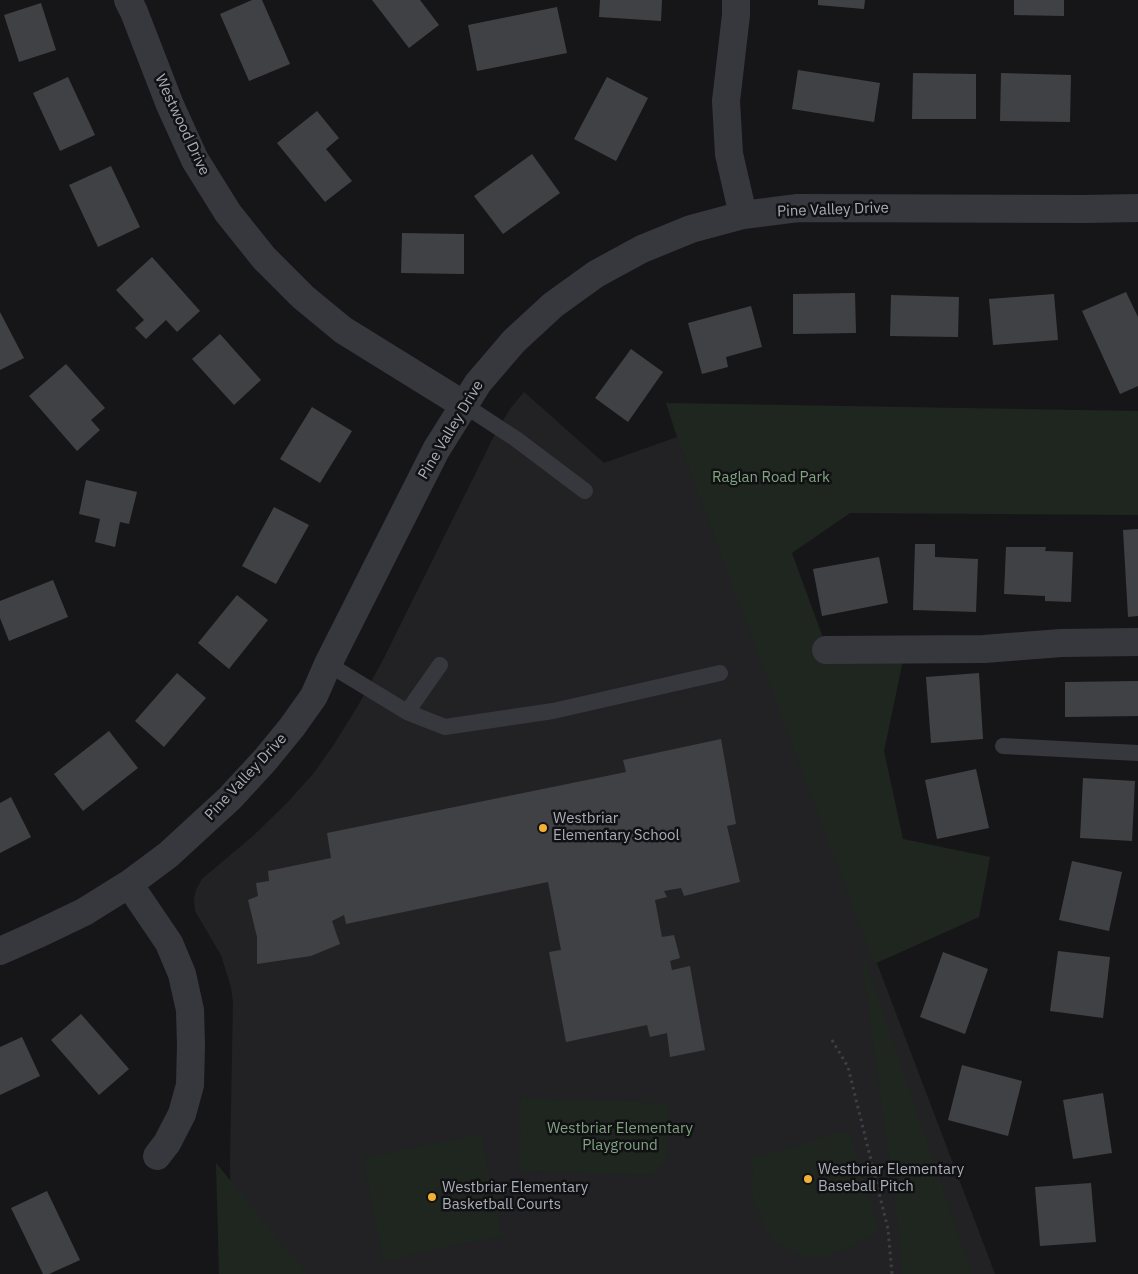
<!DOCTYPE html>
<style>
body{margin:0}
canvas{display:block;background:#161618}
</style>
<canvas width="1138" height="1274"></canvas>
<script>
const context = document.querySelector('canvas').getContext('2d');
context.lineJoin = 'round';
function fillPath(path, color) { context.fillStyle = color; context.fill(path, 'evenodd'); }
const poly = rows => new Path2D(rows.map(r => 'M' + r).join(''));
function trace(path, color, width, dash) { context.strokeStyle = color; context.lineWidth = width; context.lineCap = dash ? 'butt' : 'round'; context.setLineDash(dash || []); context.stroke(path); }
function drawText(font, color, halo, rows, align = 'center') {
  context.font = font + ' "IBM Plex Sans",sans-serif'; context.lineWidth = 5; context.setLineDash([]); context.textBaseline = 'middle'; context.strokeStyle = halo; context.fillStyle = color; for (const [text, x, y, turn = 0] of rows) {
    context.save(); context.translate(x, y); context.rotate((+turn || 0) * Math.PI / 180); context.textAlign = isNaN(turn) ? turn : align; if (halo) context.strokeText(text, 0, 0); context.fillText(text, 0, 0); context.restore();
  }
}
fillPath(poly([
 [524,392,604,463,677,437,995,1274,231,1274,230,1162,233,1002,231,987,221,955,195,911,194,899,196,890,202,879,254,835,287,803,313,774,333,746,359,704,384,658,497,430,510,409]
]), '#222225');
fillPath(poly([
 [666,403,1138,411,1138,515,850,513,792,553,827,649,905,651,884,751,903,839,990,857,979,917,874,964,677,437],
 [860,945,972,1274,902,1274,901,1248],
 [521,1098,668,1103,667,1160,651,1175,519,1171],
 [849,1130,879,1229,852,1247,816,1259,791,1252,770,1238,752,1200,753,1158],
 [481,1133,502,1236,383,1261,363,1158],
 [216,1163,307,1274,219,1274]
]), '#1e261f');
fillPath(poly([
 [252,0,262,0,290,64,249,81,220,14],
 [372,0,420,0,439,25,409,48],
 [600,0,662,0,661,21,599,17],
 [818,0,865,0,864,9,818,5],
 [1014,0,1064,0,1064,16,1014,15],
 [41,3,56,50,19,62,4,15],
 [557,7,567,53,477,71,468,25],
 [798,70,880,83,874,122,792,109],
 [913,73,976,74,976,119,912,119],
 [1001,73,1071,75,1070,122,1000,121],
 [68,77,95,135,60,151,33,93],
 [607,77,648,98,616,161,574,139],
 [317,111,339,138,326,149,352,181,325,202,277,143],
 [532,154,560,193,503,234,474,196],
 [111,166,140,227,98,247,69,185],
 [402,233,464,234,464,274,401,273],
 [152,257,200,311,177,332,166,320,146,339,135,328,144,320,116,290],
 [1126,292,1138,317,1138,386,1120,394,1082,311],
 [855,293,856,333,793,334,793,294],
 [1054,294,1058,340,993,345,989,299],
 [891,295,959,297,958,337,890,336],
 [751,306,762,347,726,357,728,367,702,374,688,323],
 [0,312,24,358,0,370],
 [220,334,261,380,234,405,192,359],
 [631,349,663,372,628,422,595,398],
 [66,364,105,408,91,420,100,430,77,451,29,396],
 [312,407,352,431,320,483,280,459],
 [86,480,137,492,129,524,120,522,115,547,95,542,100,519,79,514],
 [274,507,309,525,276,584,242,566],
 [1138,529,1138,616,1128,617,1123,530],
 [915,544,935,544,935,557,978,559,976,612,913,610],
 [1006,547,1046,547,1045,551,1073,552,1071,602,1045,601,1045,596,1004,594],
 [879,557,888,603,822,616,813,569],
 [53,580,68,617,9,641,0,618,0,601],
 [237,595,268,620,229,669,198,643],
 [177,673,206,698,164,747,135,721],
 [979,673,983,739,931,743,926,677],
 [1138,681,1138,716,1065,717,1065,682],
 [109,731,138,768,83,811,54,774],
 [721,739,736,824,727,826,740,882,684,896,681,888,664,891,667,897,655,900,662,937,674,935,680,958,670,961,672,970,690,966,705,1050,670,1057,667,1033,650,1037,647,1025,566,1042,549,952,561,950,548,882,346,924,344,915,332,921,340,944,311,956,257,964,257,937,248,900,258,896,256,883,269,881,268,871,331,858,327,833,626,772,623,760],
 [976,769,989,828,937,839,925,780],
 [1083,778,1135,781,1132,841,1080,838],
 [11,797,31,837,0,853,0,803],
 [1072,861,1122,872,1109,931,1059,920],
 [1058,951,1110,957,1103,1018,1050,1011],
 [943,952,988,969,965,1034,920,1017],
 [81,1014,129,1069,99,1095,51,1040],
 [22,1037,40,1076,0,1095,0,1047],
 [962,1065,1022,1081,1008,1136,948,1120],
 [1103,1093,1112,1153,1073,1159,1063,1100],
 [1091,1183,1096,1242,1040,1246,1035,1187],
 [47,1191,80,1260,49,1274,43,1274,11,1208]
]), '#404145');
trace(poly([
 [832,1040,848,1067,888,1229,892,1274]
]), '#3d3f44', 3, [2.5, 4]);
trace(poly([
 [464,405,516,439,585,491],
 [328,664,407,712,445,727,553,711,720,673],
 [407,712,440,665],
 [1003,746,1138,753]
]), '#37383d', 16);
trace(poly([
 [128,0,134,12,170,105,195,160,228,213,264,258,303,297,343,330,464,405],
 [736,0,736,15,726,101,729,154,743,215],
 [826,650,984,649,1061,643,1138,642],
 [129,884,169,943,182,974,190,1010,191,1045,190,1085,182,1114,167,1143,157,1156],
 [0,951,36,935,84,912,129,884,168,855,230,798,265,760,292,727,314,696,328,664,436,450,478,383,514,341,553,305,596,274,642,249,691,229,743,215,798,208,1084,209,1138,208]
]), '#37383d', 28);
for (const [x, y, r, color] of [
 [543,828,5,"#f2b134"],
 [808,1179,5,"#f2b134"],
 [432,1197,5,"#f2b134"]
]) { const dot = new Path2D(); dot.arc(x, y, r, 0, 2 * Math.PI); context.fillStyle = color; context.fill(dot); trace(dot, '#111113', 2); }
drawText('15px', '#a8adb8', '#111113', [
 ["Westwood Drive",182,125,65],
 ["Pine Valley Drive",833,210,-2],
 ["Pine Valley Drive",451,430,-59],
 ["Pine Valley Drive",246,777,-47]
]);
drawText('15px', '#7fa381', '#111113', [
 ["Raglan Road Park",771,478],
 ["Westbriar Elementary",620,1129],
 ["Playground",620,1146]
]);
drawText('15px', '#a8adb8', '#111113', [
 ["Westbriar",553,819],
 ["Elementary School",553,836],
 ["Westbriar Elementary",818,1170],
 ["Baseball Pitch",818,1187],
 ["Westbriar Elementary",442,1188],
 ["Basketball Courts",442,1205]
], 'left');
</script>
